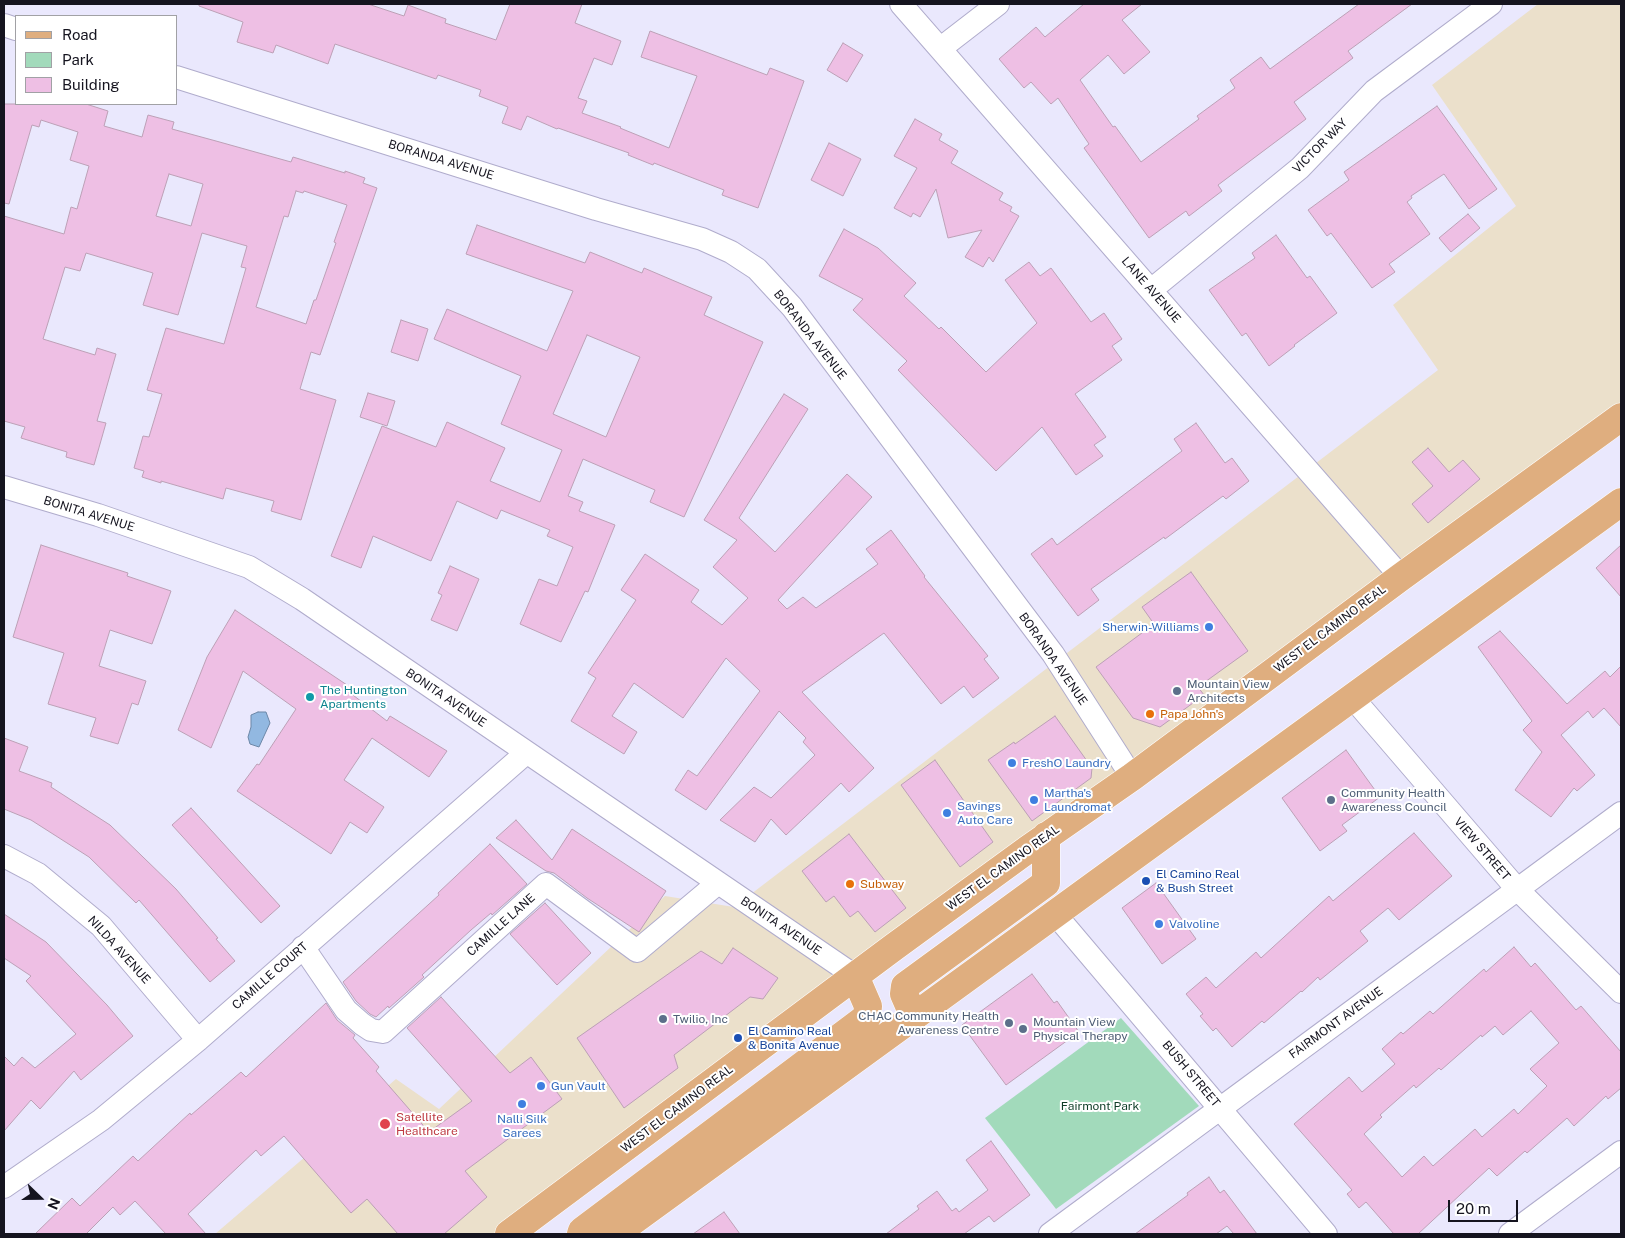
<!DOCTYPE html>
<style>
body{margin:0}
#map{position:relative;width:1625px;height:1238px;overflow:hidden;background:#eae8fd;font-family:"Public Sans",sans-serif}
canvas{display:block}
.frame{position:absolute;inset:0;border:5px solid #15141f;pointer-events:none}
.legend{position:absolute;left:15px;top:15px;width:162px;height:90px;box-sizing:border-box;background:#fff;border:1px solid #a1a1a5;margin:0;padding:6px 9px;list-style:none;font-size:15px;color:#15141f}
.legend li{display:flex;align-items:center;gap:10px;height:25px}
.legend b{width:25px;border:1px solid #a1a1a5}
.north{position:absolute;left:15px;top:1173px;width:50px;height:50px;-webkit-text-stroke:4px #fff;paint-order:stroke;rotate:112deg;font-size:14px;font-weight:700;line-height:20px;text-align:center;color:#15141f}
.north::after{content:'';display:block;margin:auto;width:18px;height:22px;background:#15141f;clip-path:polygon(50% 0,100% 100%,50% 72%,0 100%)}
.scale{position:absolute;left:1448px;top:1200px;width:70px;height:22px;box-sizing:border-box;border:2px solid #15141f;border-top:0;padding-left:6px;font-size:15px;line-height:18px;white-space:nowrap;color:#15141f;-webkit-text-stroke:4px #fff;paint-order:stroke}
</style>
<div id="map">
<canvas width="1625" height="1238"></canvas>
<div class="frame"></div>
<ul class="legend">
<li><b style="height:6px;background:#dfae7f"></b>Road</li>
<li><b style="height:14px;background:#a2dabb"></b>Park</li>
<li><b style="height:14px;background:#eebfe4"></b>Building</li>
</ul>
<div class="north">N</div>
<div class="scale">20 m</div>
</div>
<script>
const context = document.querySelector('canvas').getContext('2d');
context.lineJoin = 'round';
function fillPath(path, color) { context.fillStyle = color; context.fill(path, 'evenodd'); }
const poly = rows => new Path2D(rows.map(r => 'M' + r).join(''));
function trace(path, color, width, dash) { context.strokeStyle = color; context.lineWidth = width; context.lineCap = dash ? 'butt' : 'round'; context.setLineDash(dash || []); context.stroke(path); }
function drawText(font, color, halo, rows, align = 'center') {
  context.font = font + ' "Public Sans",sans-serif'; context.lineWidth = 4; context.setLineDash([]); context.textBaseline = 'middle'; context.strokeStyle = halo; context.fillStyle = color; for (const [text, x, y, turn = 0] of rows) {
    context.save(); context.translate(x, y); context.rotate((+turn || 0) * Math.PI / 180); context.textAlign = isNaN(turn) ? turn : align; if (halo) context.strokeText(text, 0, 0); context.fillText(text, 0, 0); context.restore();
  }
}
fillPath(poly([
 [1538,4,1621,4,1621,418,509,1234,215,1234,396,1079,439,1109,665,896,734,907,1438,370,1393,305,1516,206,1432,85]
]), '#ebe0cb');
fillPath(poly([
 [1121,1018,1199,1106,1056,1209,985,1118]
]), '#a2dabb');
const water = poly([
 [258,712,266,712,270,723,259,747,250,744,248,737,251,727,251,715,258,712]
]);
fillPath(water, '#92b8e1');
trace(water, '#6c87a7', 1);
const building = poly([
 [199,4,368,4,404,16,408,5,446,19,445,23,496,40,510,4,582,4,575,23,621,41,612,65,594,58,578,98,587,101,582,113,621,127,620,128,669,148,697,76,641,57,650,31,767,75,770,68,804,81,758,208,722,195,724,190,654,163,653,165,628,155,629,153,558,128,557,129,527,116,521,130,502,123,508,107,479,96,481,90,438,75,436,79,335,44,328,64,276,45,273,53,237,42,243,22,199,6,199,4],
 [1084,4,1142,4,1122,20,1150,52,1124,74,1108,55,1080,80,1113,127,1115,126,1141,162,1199,119,1197,116,1235,88,1230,80,1261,57,1270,69,1359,4,1412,4,1348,51,1353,58,1294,102,1306,119,1218,185,1222,191,1189,216,1186,211,1149,238,1084,148,1089,144,1058,98,1051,104,1031,82,1024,88,999,59,1036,27,1045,37,1084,4],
 [843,43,863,55,847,82,827,70,843,43],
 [4,104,86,104,108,111,104,126,142,137,148,115,174,122,172,129,216,141,291,162,293,157,345,173,345,171,365,178,363,183,377,188,320,355,311,352,300,389,336,400,301,520,271,511,274,501,226,488,223,499,161,481,161,483,142,477,144,471,134,468,143,436,149,437,162,394,147,390,166,328,224,344,246,268,241,267,247,246,202,233,178,315,143,305,153,273,86,253,80,271,65,267,43,339,95,355,97,348,116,354,97,421,106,423,94,465,66,457,67,452,21,438,25,427,4,421,4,216,64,234,71,207,77,209,89,166,70,160,78,132,41,120,39,127,32,125,9,204,4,203,4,104],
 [169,174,203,184,191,226,156,216,169,174],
 [296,191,303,193,304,191,347,205,334,242,336,243,316,300,314,300,306,324,256,307,284,216,288,217,296,191],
 [1437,106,1497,189,1469,209,1444,174,1411,196,1412,198,1407,202,1430,234,1389,264,1395,272,1372,288,1331,233,1327,236,1308,210,1349,180,1344,172,1437,106],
 [915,119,942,134,939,140,958,151,951,163,1003,193,999,200,1012,207,1010,211,1019,216,993,262,989,257,983,267,965,257,982,230,948,238,936,189,920,217,913,213,911,217,894,208,917,168,894,156,915,119],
 [829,143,861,159,843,196,811,180,829,143],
 [1468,214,1480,228,1451,252,1439,238,1468,214],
 [477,225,585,263,590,252,642,273,644,268,712,297,704,315,763,342,684,517,650,502,655,490,583,459,568,496,583,502,579,511,615,525,588,592,585,591,561,642,520,624,539,579,557,586,573,547,547,536,550,530,501,510,497,519,457,501,431,561,373,536,361,568,331,556,382,426,436,447,447,422,505,448,490,481,540,502,562,450,501,424,521,376,434,339,447,309,547,351,573,291,466,254,477,225],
 [587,335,640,357,606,437,553,414,587,335],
 [844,229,878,248,916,283,904,296,939,329,941,327,986,372,1037,323,1005,280,1029,262,1040,276,1051,268,1091,322,1104,313,1122,339,1112,346,1122,360,1075,394,1106,437,1094,445,1103,456,1076,475,1042,427,996,471,898,370,907,361,853,310,863,299,819,276,844,229],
 [1276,235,1307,278,1310,276,1337,313,1294,345,1295,346,1269,366,1246,333,1242,336,1209,290,1255,258,1252,253,1276,235],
 [401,320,428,329,418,361,391,352,401,320],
 [368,393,395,401,387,426,360,417,368,393],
 [784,394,808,409,739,518,775,552,847,474,872,497,778,600,787,609,803,597,816,608,878,564,866,549,891,530,925,576,924,577,988,656,984,659,999,678,973,698,964,686,941,704,884,633,802,692,874,768,849,792,841,783,786,835,771,819,755,842,720,820,754,787,771,798,815,755,803,742,806,738,779,711,706,810,675,790,688,770,697,776,760,691,726,658,683,718,634,683,612,716,637,732,624,754,571,721,596,678,588,673,636,600,621,590,645,554,699,590,691,602,722,625,748,598,713,567,737,540,704,520,784,394],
 [1196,423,1225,463,1232,458,1249,481,1226,499,1223,496,1165,539,1164,537,1091,589,1099,600,1078,616,1031,554,1052,538,1057,545,1182,451,1174,439,1196,423],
 [1428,448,1449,472,1463,460,1480,479,1428,523,1412,504,1433,486,1412,462,1428,448],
 [41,545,128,573,127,576,171,591,152,644,110,630,99,666,146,681,138,705,132,703,118,744,90,736,96,718,48,704,64,653,13,637,41,545],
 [1621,545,1621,597,1596,568,1621,545],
 [450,566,479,579,457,631,431,620,442,595,438,593,450,566],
 [1191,572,1248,651,1198,687,1204,695,1160,727,1133,718,1096,667,1154,624,1142,607,1191,572],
 [235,610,347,685,345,689,387,721,390,716,447,751,429,777,372,738,344,780,384,807,367,833,350,822,331,854,237,791,257,764,259,765,296,709,243,671,211,748,178,730,207,657,235,610],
 [1500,631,1567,704,1605,671,1610,677,1621,666,1621,727,1604,708,1593,718,1588,711,1561,735,1595,775,1577,791,1574,788,1551,817,1515,790,1542,752,1523,730,1532,721,1478,647,1500,631],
 [1055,716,1092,768,1091,778,1032,821,988,760,1014,742,1015,744,1055,716],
 [4,738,28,747,19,771,52,783,51,787,110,825,176,889,218,938,216,939,235,961,210,982,139,900,136,903,89,857,31,820,4,809,4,738],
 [1346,750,1380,797,1342,825,1347,831,1320,851,1282,798,1346,750],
 [935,760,993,842,960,867,901,785,935,760],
 [191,808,280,906,261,923,172,825,191,808],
 [516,820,552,860,572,829,666,891,639,932,587,898,554,873,546,871,496,838,516,820],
 [1414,833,1452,876,1399,920,1388,908,1360,931,1368,941,1320,980,1318,977,1302,992,1301,991,1264,1023,1262,1021,1232,1047,1216,1028,1213,1031,1200,1016,1203,1014,1186,994,1206,977,1216,988,1256,952,1261,958,1329,896,1333,901,1414,833],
 [849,834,906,908,875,932,858,911,850,917,834,896,826,902,802,871,849,834],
 [490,844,527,884,492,915,491,913,471,930,422,975,424,977,389,1008,388,1006,376,1017,370,1014,356,1001,343,982,439,895,438,893,490,844],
 [1156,883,1196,939,1162,964,1122,908,1156,883],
 [545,903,591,953,557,985,510,934,545,903],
 [4,914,46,942,107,1005,133,1036,81,1080,74,1071,40,1109,31,1100,4,1131,4,1056,14,1066,22,1057,35,1068,76,1034,26,981,31,976,4,958,4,914],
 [1514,947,1531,967,1535,963,1576,1010,1581,1006,1621,1052,1621,1088,1608,1099,1606,1096,1574,1126,1567,1118,1527,1153,1525,1151,1497,1176,1489,1168,1418,1234,1394,1234,1366,1202,1359,1208,1347,1194,1352,1190,1294,1124,1349,1077,1362,1092,1395,1064,1382,1049,1401,1032,1403,1034,1430,1011,1433,1014,1484,969,1486,972,1514,947],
 [1531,1011,1559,1043,1530,1069,1547,1086,1518,1114,1514,1109,1482,1137,1475,1129,1433,1166,1424,1156,1402,1177,1364,1134,1382,1117,1380,1115,1414,1085,1416,1088,1439,1068,1441,1070,1481,1035,1482,1037,1495,1026,1503,1035,1531,1011],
 [733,948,778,978,763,999,750,997,674,1055,678,1068,624,1108,577,1038,701,951,722,964,733,948],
 [1032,974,1054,1003,1057,1001,1079,1032,1006,1085,962,1025,1032,974],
 [441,997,510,1073,531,1057,562,1099,465,1171,487,1197,444,1234,398,1234,367,1199,351,1213,284,1136,261,1156,256,1150,188,1214,206,1234,166,1234,135,1201,120,1215,113,1207,86,1234,35,1234,72,1198,80,1206,133,1156,138,1161,190,1113,191,1115,241,1072,246,1077,326,1003,337,1020,355,1035,353,1038,379,1067,376,1071,429,1132,472,1101,407,1028,441,997],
 [991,1141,1030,1195,994,1222,989,1216,964,1234,886,1234,919,1209,917,1206,937,1191,952,1211,956,1208,959,1212,988,1190,966,1160,991,1141],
 [1209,1177,1220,1193,1224,1190,1257,1234,1234,1234,1227,1226,1216,1234,1135,1234,1188,1195,1187,1193,1209,1177],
 [724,1212,740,1234,693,1234,724,1212]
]);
fillPath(building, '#eebfe4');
trace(building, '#bca0b6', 1);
const minor = poly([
 [901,4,1401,577],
 [4,25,16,29],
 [941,48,998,4],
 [176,77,596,209,702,239,731,252,757,269,792,307,1053,654,1132,777],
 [1151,290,1300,168,1374,91,1491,4],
 [4,487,98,515,249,567,302,599,855,976],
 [1352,697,1517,889,1621,992],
 [4,856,38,874,101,926,198,1040],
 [1055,914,1326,1234],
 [303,947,346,1010,362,1024,371,1030,383,1032,546,884,637,951,718,883],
 [4,1187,101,1120,198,1040,526,753],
 [1050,1234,1621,813],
 [1510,1234,1621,1152]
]);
const major = poly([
 [914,1017,904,994,905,986,1046,883,1046,836],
 [509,1234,894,947,1027,850,1132,777,1401,577,1621,417],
 [581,1234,582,1231,867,1017,868,1006,855,976],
 [615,1234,1621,502]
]);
trace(minor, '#b0accc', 24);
trace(major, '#fff', 29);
trace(minor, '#fff', 22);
trace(major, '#dfae7f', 28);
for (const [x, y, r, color] of [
 [1209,627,5,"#3f7fe0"],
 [1177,691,5,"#5c6f8a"],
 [310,697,5,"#0f9aa8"],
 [1150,714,5,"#e8710a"],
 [1012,763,5,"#3f7fe0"],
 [1034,800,5,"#3f7fe0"],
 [1331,800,5,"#5c6f8a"],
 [947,813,5,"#3f7fe0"],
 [1146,881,5,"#1a4fb4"],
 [850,884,5,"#e8710a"],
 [1159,924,5,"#3f7fe0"],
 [663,1019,5,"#5c6f8a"],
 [1009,1023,5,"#5c6f8a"],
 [1023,1029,5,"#5c6f8a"],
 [738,1038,5,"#1a4fb4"],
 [541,1086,5,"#3f7fe0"],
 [522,1104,5,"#3f7fe0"],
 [385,1124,6,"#e0444e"]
]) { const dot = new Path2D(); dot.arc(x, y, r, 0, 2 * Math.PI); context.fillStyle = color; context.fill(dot); trace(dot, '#fff', 2); }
drawText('12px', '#15141f', '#fff', [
 ["VICTOR WAY",1320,146,-45],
 ["BORANDA AVENUE",441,160,17],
 ["LANE AVENUE",1151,290,49],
 ["BORANDA AVENUE",810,335,52],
 ["BONITA AVENUE",89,514,17],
 ["WEST EL CAMINO REAL",1330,629,-37],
 ["BORANDA AVENUE",1053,659,55],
 ["BONITA AVENUE",446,698,34],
 ["VIEW STREET",1482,849,49],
 ["WEST EL CAMINO REAL",1003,868,-36],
 ["CAMILLE LANE",501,925,-42],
 ["BONITA AVENUE",781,926,34],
 ["NILDA AVENUE",119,950,48],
 ["CAMILLE COURT",270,976,-41],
 ["FAIRMONT AVENUE",1336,1023,-36],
 ["BUSH STREET",1191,1074,50],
 ["WEST EL CAMINO REAL",677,1109,-37]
]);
drawText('12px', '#366cbe', '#fff', [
 ["Sherwin-Williams",1199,627,"right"],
 ["FreshO Laundry",1022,763],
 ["Martha's",1044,793],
 ["Laundromat",1044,807],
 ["Savings",957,806],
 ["Auto Care",957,820],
 ["Valvoline",1169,924],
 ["Gun Vault",551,1086],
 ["Nalli Silk",522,1119,"center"],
 ["Sarees",522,1133,"center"]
], 'left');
drawText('12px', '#4e5e75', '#fff', [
 ["Mountain View",1187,684],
 ["Architects",1187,698],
 ["Community Health",1341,793],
 ["Awareness Council",1341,807],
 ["CHAC Community Health",999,1016,"right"],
 ["Awareness Centre",999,1030,"right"],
 ["Twilio, Inc",673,1019],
 ["Mountain View",1033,1022],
 ["Physical Therapy",1033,1036]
], 'left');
drawText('12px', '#0d838f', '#fff', [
 ["The Huntington",320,690],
 ["Apartments",320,704]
], 'left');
drawText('12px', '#c56008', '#fff', [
 ["Papa John's",1160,714],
 ["Subway",860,884]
], 'left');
drawText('12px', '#164399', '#fff', [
 ["El Camino Real",1156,874],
 ["& Bush Street",1156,888],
 ["El Camino Real",748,1031],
 ["& Bonita Avenue",748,1045]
], 'left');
drawText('12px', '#0f3d28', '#fff', [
 ["Fairmont Park",1100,1106]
]);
drawText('12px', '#be3a42', '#fff', [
 ["Satellite",396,1117],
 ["Healthcare",396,1131]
], 'left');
</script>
